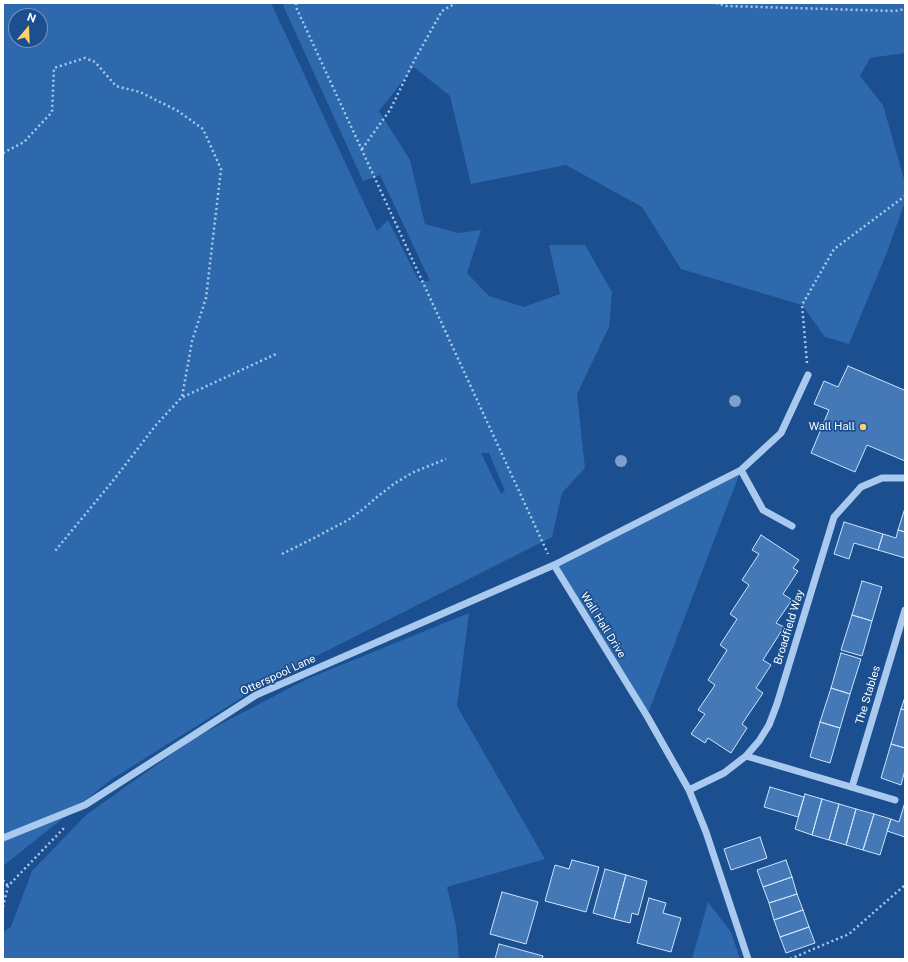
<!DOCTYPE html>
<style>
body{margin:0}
#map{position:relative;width:908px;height:962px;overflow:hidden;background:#1b4f8f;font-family:"Public Sans",sans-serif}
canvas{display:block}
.frame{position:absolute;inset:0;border:4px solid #fff;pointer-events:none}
.north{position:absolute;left:8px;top:8px;width:40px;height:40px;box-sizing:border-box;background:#1b4f8f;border:1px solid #7695bc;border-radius:50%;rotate:19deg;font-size:11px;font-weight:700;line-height:16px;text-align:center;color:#fff}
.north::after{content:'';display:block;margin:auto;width:14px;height:18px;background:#ffd166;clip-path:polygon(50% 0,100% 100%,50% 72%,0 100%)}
</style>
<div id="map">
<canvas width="908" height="962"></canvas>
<div class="frame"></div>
<div class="north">N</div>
</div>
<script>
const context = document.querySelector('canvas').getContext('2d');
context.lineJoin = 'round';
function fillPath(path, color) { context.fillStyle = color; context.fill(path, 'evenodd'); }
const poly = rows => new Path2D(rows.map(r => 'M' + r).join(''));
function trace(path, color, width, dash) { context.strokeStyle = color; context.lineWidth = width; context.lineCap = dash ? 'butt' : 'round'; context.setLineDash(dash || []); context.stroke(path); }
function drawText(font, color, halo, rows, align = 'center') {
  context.font = font + ' "Public Sans",sans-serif'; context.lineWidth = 3.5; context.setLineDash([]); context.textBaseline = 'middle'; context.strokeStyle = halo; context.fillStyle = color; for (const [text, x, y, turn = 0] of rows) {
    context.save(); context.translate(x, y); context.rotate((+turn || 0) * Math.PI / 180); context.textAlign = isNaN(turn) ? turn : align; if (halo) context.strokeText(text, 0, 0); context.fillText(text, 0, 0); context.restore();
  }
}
fillPath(poly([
 [3,3,271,3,377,231,388,220,419,281,430,281,380,175,363,181,282,3,905,3,905,53,870,58,860,76,883,105,905,183,905,202,887,252,849,344,825,337,802,305,681,269,642,207,566,165,471,184,450,96,414,67,379,111,410,160,425,224,458,233,481,230,467,273,489,296,524,307,560,294,549,245,585,245,612,292,609,327,577,394,585,468,562,493,552,537,273,678,112,779,3,866],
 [16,16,40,16,40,40,16,40],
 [481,453,489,453,505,491,501,494],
 [741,470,647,716,554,565],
 [469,613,457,706,545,859,447,887,456,926,459,959,3,959,3,932,11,927,32,871,86,815,196,737,307,679],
 [708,902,731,932,740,959,692,959]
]), '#2e69ad');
const building = poly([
 [848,366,904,390,905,388,905,461,867,445,855,472,811,453,829,410,814,404,824,381,838,387,848,366],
 [905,508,905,532,898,530,905,508],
 [844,522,883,534,878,550,854,543,849,559,834,554,844,522],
 [898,530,905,532,905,558,878,550,883,534,896,538,898,530],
 [761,535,799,560,793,568,798,571,783,594,792,600,776,623,784,627,763,660,771,665,756,688,763,693,742,724,747,728,731,753,708,738,705,743,691,734,705,714,698,710,715,685,708,680,727,650,720,645,737,619,730,614,749,585,742,580,759,554,752,550,761,535],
 [862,581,882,587,872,621,852,615,862,581],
 [852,615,872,621,862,656,841,650,852,615],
 [841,653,861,659,850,694,831,688,841,653],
 [831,688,850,694,840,728,820,722,831,688],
 [905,697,905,710,901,709,905,697],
 [901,709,905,710,905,748,891,744,901,709],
 [820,722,840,728,830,763,810,757,820,722],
 [891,744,905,748,905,770,901,785,881,778,891,744],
 [770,787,804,797,798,817,764,807,770,787],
 [805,794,822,799,812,835,795,829,805,794],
 [822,799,839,804,829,840,812,835,822,799],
 [905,802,905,837,887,831,891,819,899,822,905,802],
 [839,804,856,809,846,845,829,840,839,804],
 [856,809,874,814,863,850,846,845,856,809],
 [874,814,891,819,880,855,863,850,874,814],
 [760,837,767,858,731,870,724,849,760,837],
 [572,860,599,867,586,912,545,901,555,865,569,869,572,860],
 [786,860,792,877,763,887,757,870,786,860],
 [605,869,626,875,614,919,593,913,605,869],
 [626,875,647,881,638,915,632,913,630,923,614,919,626,875],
 [792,877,797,894,769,903,763,887,792,877],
 [502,892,538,902,526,944,490,934,502,892],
 [797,894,803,910,774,920,769,903,797,894],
 [649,898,666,903,663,913,681,918,671,952,637,943,649,898],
 [803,910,809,927,780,937,774,920,803,910],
 [809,927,815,943,786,953,780,937,809,927],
 [499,944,543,956,542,959,495,959,499,944]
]);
fillPath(building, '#4478b7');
trace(building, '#cfe3fa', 1);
trace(poly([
 [296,3,296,7,548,554],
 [716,3,727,6,895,11,905,9],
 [362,149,390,110,415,59,442,11,456,3],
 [3,153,24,142,52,112,54,68,85,58,95,62,116,86,140,92,178,111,203,129,221,169,206,298,192,341,182,397,156,425,112,482,55,551],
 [807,363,802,305,834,249,905,196],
 [183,397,276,354],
 [282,554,314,538,348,520,362,510,377,497,395,483,414,472,446,459],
 [3,880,8,886],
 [3,907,8,886,64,828],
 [790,959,849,934,905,885]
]), '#a9c9ee', 2.5, [2, 3]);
trace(poly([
 [741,470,781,433,808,375],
 [554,565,647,716,689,790,706,832,748,959],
 [746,756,895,800],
 [852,787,905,610],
 [689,790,724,773,746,756,759,741,769,725,777,704,834,517,861,487,882,478,905,478],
 [3,838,85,805,256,695,554,565,741,470,763,510,792,526]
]), '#a9c9ee', 7);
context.fillStyle = '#7ea0ca';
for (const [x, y] of [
 [735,401],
 [621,461]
]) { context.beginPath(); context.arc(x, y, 6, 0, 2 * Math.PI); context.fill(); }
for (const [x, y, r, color] of [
 [863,427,4,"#ffd166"]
]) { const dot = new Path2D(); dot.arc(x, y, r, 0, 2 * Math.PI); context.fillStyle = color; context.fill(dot); trace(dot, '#1b4f8f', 1.5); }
drawText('11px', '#fff', '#1b4f8f', [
 ["Wall Hall",855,427]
], 'right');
drawText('11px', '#fff', '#1b4f8f', [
 ["Wall Hall Drive",603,625,58],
 ["Broadfield Way",789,627,-73],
 ["Otterspool Lane",278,675,-25],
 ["The Stables",868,695,-73]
]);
</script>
